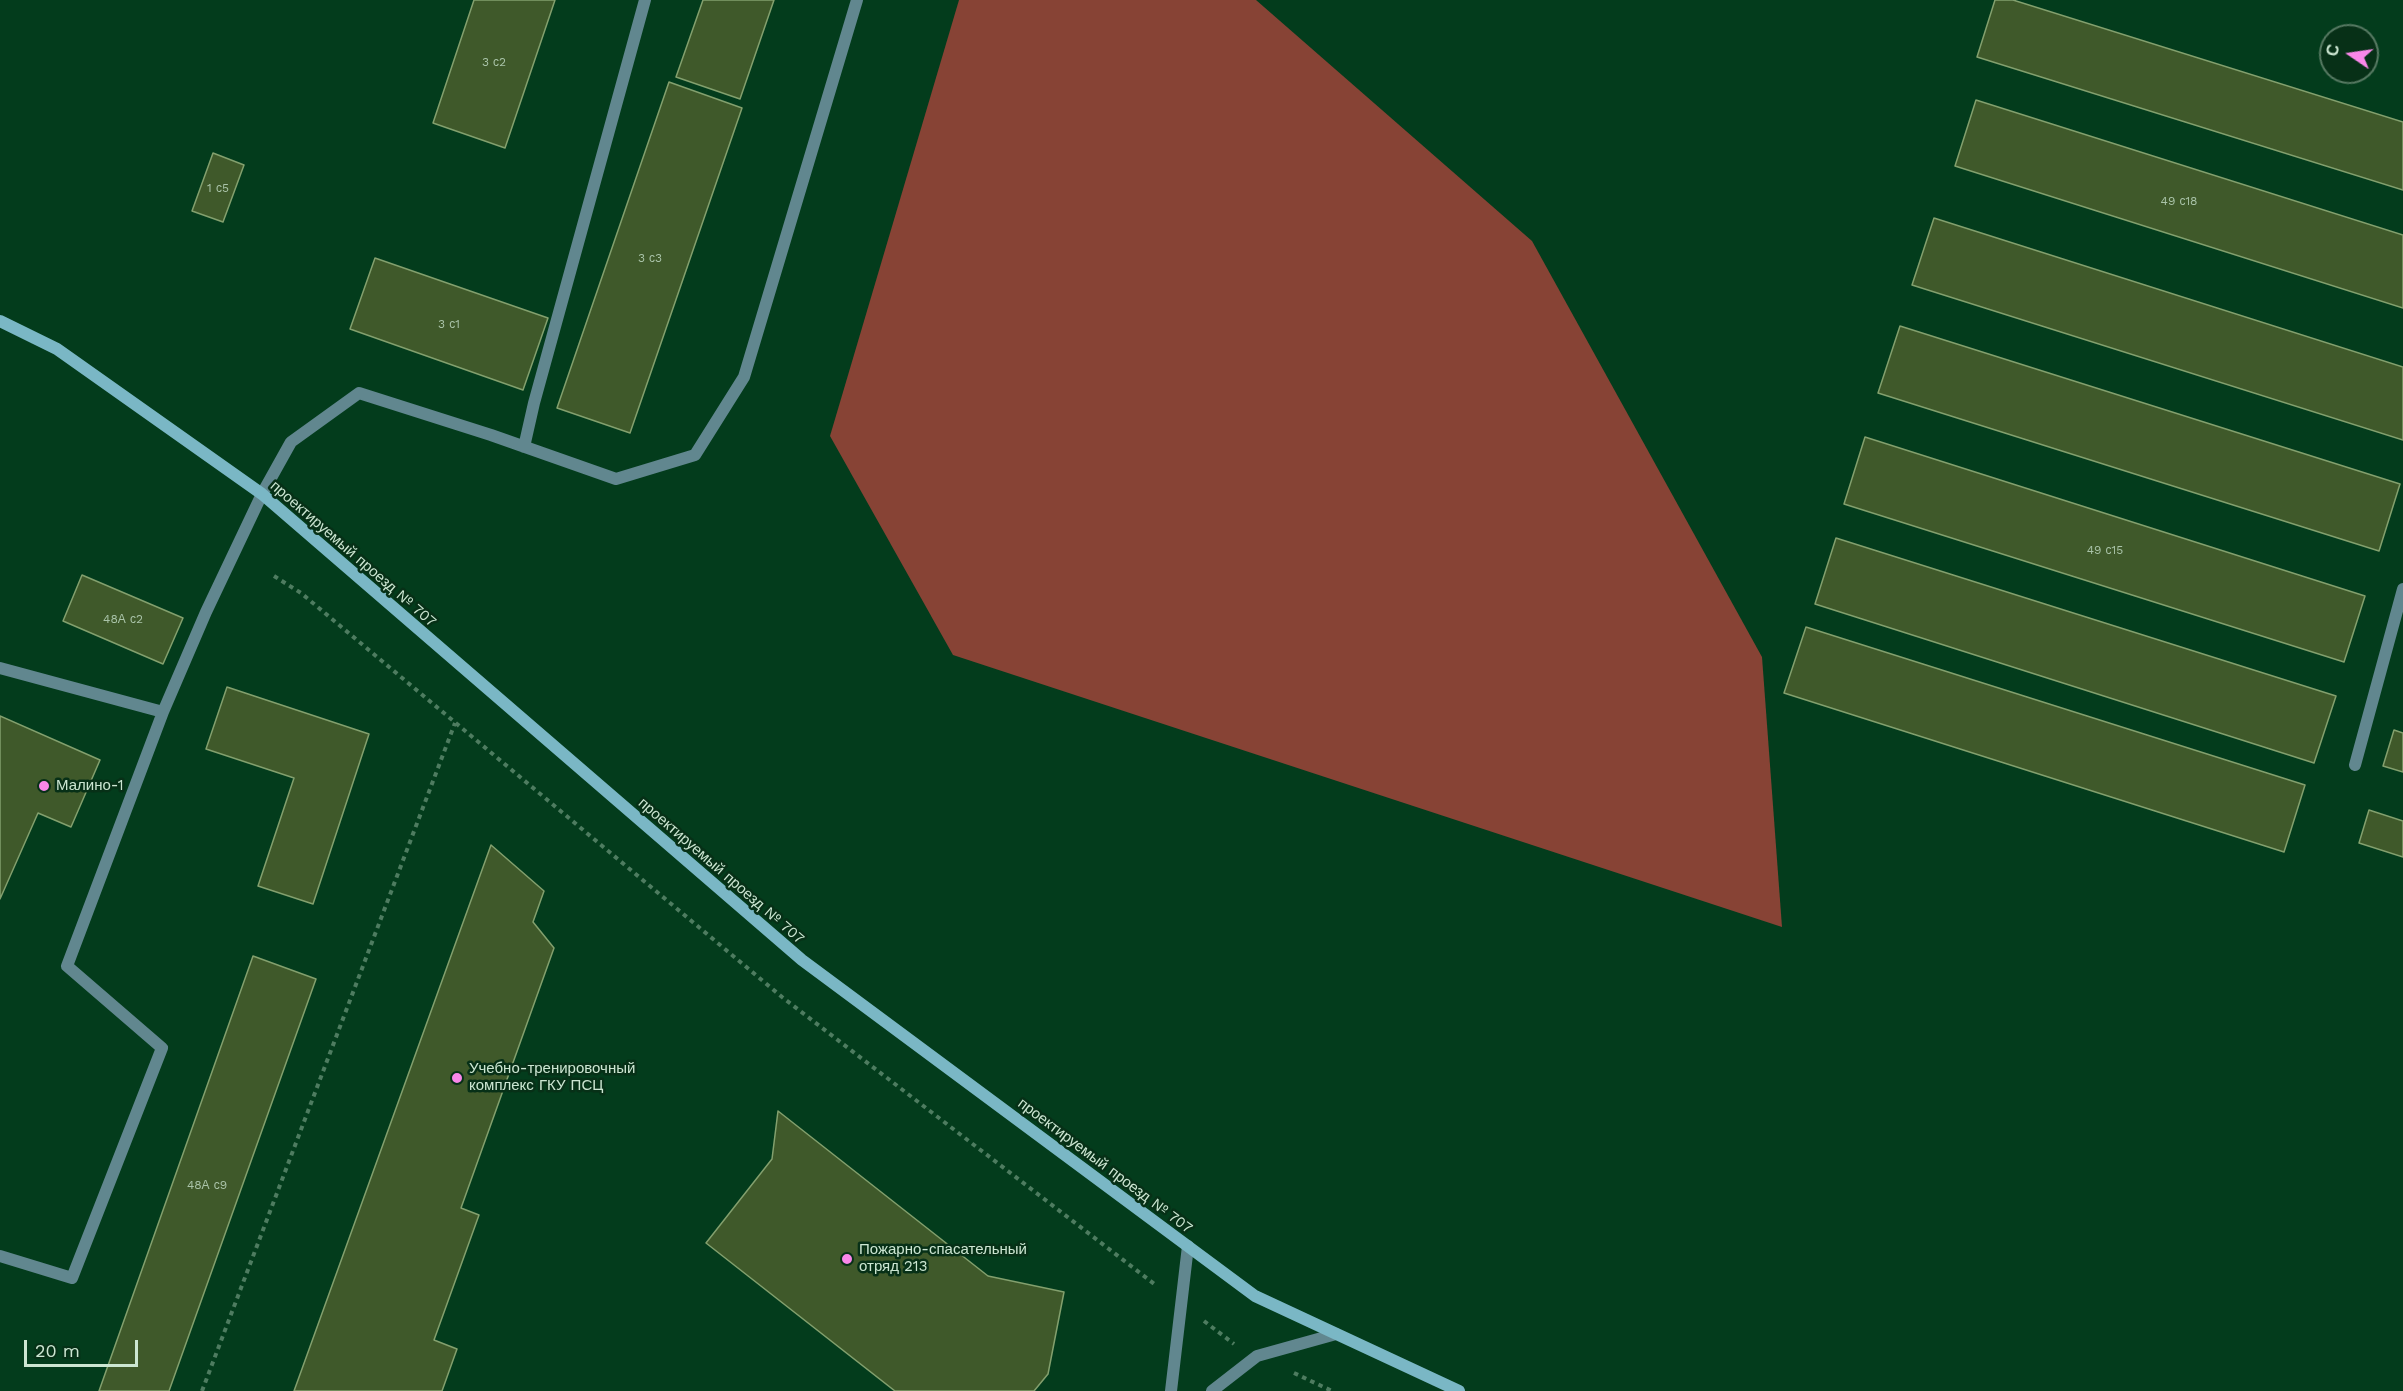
<!DOCTYPE html>
<meta charset="utf-8">
<style>
body{margin:0}
#map{position:relative;width:2403px;height:1391px;overflow:hidden;background:#033c1c;font-family:"Work Sans",sans-serif}
canvas{display:block}
.north{position:absolute;left:2319px;top:24px;width:60px;height:60px;box-sizing:border-box;background:#073017;border:2px solid #567962;border-radius:50%;rotate:283deg;font-size:16px;font-weight:700;line-height:24px;text-align:center;color:#cce6d2}
.north::after{content:'';display:block;margin:auto;width:21px;height:27px;background:#f987e9;clip-path:polygon(50% 0,100% 100%,50% 72%,0 100%)}
.scale{position:absolute;left:24px;top:1340px;width:114px;height:27px;box-sizing:border-box;border:3px solid #cce6d2;border-top:0;padding-left:8px;font-size:18px;line-height:21px;white-space:nowrap;color:#cce6d2;-webkit-text-stroke:4px #073017;paint-order:stroke}
</style>
<div id="map">
<canvas width="2403" height="1391"></canvas>
<div class="north">С</div>
<div class="scale">20 m</div>
</div>
<script>
const context = document.querySelector('canvas').getContext('2d');
context.lineJoin = 'round';
function fillPath(path, color) { context.fillStyle = color; context.fill(path, 'evenodd'); }
const poly = rows => new Path2D(rows.map(r => 'M' + r).join(''));
function trace(path, color, width, dash) { context.strokeStyle = color; context.lineWidth = width; context.lineCap = dash ? 'butt' : 'round'; context.setLineDash(dash || []); context.stroke(path); }
function drawText(font, color, halo, rows, align = 'center') {
  context.font = font + ' "Work Sans",sans-serif'; context.lineWidth = 5; context.setLineDash([]); context.textBaseline = 'middle'; context.strokeStyle = halo; context.fillStyle = color; for (const [text, x, y, turn = 0] of rows) {
    context.save(); context.translate(x, y); context.rotate((+turn || 0) * Math.PI / 180); context.textAlign = isNaN(turn) ? turn : align; if (halo) context.strokeText(text, 0, 0); context.fillText(text, 0, 0); context.restore();
  }
}
fillPath(poly([
 [959,0,1256,0,1532,241,1762,657,1782,927,953,655,830,436]
]), '#874335');
const building = poly([
 [474,0,555,0,505,148,433,123,474,0],
 [703,0,774,0,740,99,676,77,703,0],
 [1995,0,2013,0,2403,122,2403,190,1977,57,1995,0],
 [669,82,742,108,630,433,557,408,669,82],
 [1976,100,2403,235,2403,308,1955,166,1976,100],
 [213,153,244,165,223,222,192,211,213,153],
 [1934,218,2403,367,2403,440,1912,285,1934,218],
 [375,258,548,318,523,390,350,329,375,258],
 [1900,326,2400,484,2379,551,1878,393,1900,326],
 [1865,437,2365,596,2344,662,1844,504,1865,437],
 [1836,538,2336,696,2314,763,1815,604,1836,538],
 [82,575,183,618,163,664,63,621,82,575],
 [1806,627,2305,785,2284,852,1784,693,1806,627],
 [227,687,369,734,313,904,258,886,294,778,206,749,227,687],
 [0,716,100,760,71,827,38,813,0,899,0,716],
 [2394,730,2403,733,2403,772,2383,766,2394,730],
 [2369,810,2403,821,2403,857,2359,843,2369,810],
 [491,845,544,891,533,922,554,948,461,1208,479,1215,434,1340,457,1349,442,1391,294,1391,491,845],
 [253,956,316,979,169,1391,99,1391,253,956],
 [778,1111,988,1276,1064,1292,1048,1374,1034,1391,895,1391,706,1243,772,1159,778,1111]
]);
fillPath(building, '#3f592a');
trace(building, '#83a06e', 1.5);
trace(poly([
 [274,576,301,593,782,997,1157,1286],
 [1204,1321,1234,1344],
 [1294,1373,1332,1391],
 [202,1391,455,723]
]), '#4e7c60', 4, [4.5, 4.5]);
trace(poly([
 [524,447,534,403,645,0],
 [0,668,163,712],
 [2355,765,2403,589],
 [0,1256,72,1278,162,1048,67,966,163,712,206,612,262,494,291,442,359,393,491,435,616,479,695,455,744,377,857,0],
 [1171,1391,1188,1246],
 [1212,1391,1257,1356,1336,1334]
]), '#61878f', 12);
trace(poly([
 [0,321,57,349,262,494,802,960,1255,1296,1459,1391]
]), '#7ab7c5', 12);
for (const [x, y, r, color] of [
 [44,786,6,"#f987e9"],
 [457,1078,6,"#f987e9"],
 [847,1259,6,"#f987e9"]
]) { const dot = new Path2D(); dot.arc(x, y, r, 0, 2 * Math.PI); context.fillStyle = color; context.fill(dot); trace(dot, '#073017', 2); }
drawText('12px', '#a9c3a8', null, [
 ["3 с2",494,62],
 ["1 с5",218,188],
 ["49 с18",2179,201],
 ["3 с3",650,258],
 ["3 с1",449,324],
 ["49 с15",2105,550],
 ["48А с2",123,619],
 ["48А с9",207,1185]
]);
drawText('15px', '#cce6d2', '#073017', [
 ["проектируемый проезд № 707",353,554,41],
 ["проектируемый проезд № 707",721,871,41],
 ["проектируемый проезд № 707",1105,1166,37]
]);
drawText('15px', '#cce6d2', '#073017', [
 ["Малино-1",56,786],
 ["Учебно-тренировочный",469,1069],
 ["комплекс ГКУ ПСЦ",469,1086],
 ["Пожарно-спасательный",859,1250],
 ["отряд 213",859,1267]
], 'left');
</script>
